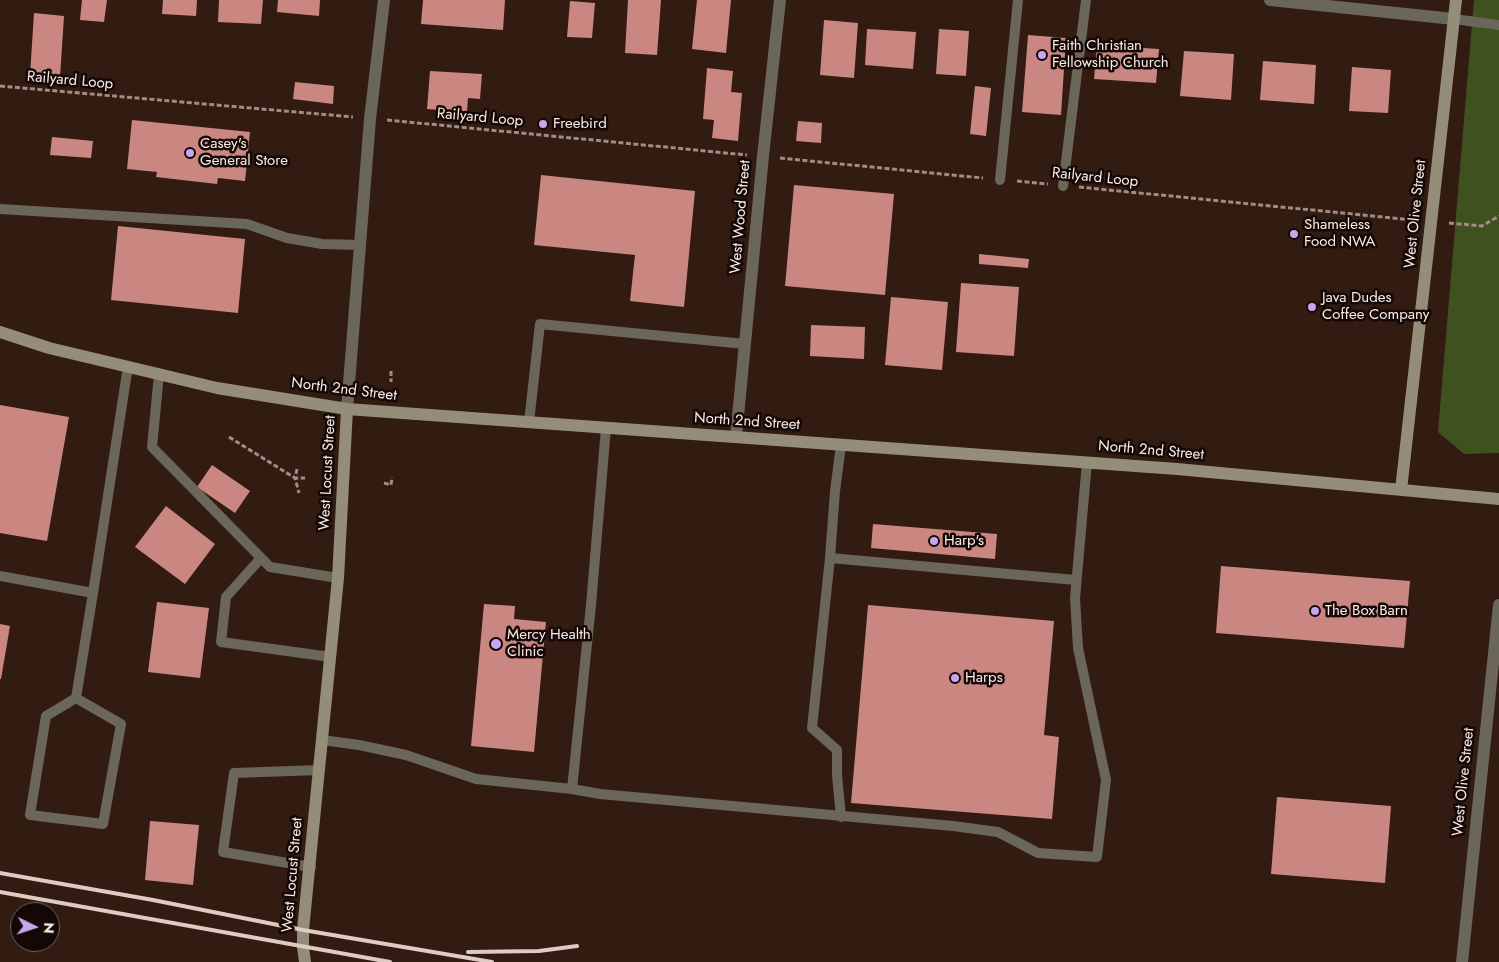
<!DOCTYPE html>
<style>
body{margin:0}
#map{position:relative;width:1499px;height:962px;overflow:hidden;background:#321b11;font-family:Jost,sans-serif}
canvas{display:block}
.north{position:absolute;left:10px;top:902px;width:50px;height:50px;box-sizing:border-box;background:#130805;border:1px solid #71635f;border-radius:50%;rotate:94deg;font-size:14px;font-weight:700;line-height:20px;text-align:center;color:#fdece5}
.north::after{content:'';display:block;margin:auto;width:18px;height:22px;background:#c7a6ef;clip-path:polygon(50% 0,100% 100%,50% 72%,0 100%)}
</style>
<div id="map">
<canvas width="1499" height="962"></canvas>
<div class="north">N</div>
</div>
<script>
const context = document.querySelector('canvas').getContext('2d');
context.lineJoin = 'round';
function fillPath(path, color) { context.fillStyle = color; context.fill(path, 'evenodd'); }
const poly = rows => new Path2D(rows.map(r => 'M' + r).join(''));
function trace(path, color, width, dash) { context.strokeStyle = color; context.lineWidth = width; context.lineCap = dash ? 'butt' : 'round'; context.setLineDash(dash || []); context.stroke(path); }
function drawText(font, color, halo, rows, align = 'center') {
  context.font = font + ' Jost,sans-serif'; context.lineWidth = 5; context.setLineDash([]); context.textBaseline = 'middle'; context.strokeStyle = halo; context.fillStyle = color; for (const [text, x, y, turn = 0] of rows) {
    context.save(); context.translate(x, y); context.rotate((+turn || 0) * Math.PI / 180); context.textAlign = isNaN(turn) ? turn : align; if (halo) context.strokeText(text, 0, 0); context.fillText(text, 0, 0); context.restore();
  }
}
fillPath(poly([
 [1474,0,1499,0,1499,453,1464,454,1438,432]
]), '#3e511e');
fillPath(poly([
 [82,0,107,0,104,22,80,20],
 [163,0,197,0,196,16,162,14],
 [219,0,263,0,261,24,218,22],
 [278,0,320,0,319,16,277,12],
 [423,0,505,0,503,30,421,24],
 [628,0,661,0,657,55,625,53],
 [697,0,731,0,726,53,692,49],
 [570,1,595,3,592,38,567,37],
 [34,13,64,16,60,77,30,75],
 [824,20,858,23,854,78,820,75],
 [867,29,916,32,913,69,865,65],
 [939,29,969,31,966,76,936,74],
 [1028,35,1066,38,1061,115,1022,112],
 [1097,45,1159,49,1156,83,1094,79],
 [1184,51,1234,54,1231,100,1180,96],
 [1263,61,1316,65,1314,104,1260,100],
 [1352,67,1391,70,1388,113,1349,111],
 [707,68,733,71,731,92,742,93,738,141,712,138,714,120,703,119],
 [430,71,482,74,480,99,468,98,467,112,427,109],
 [295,82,334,86,333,104,293,99],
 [975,86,991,88,986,136,970,134],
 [132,120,250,132,245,181,218,178,217,184,156,177,157,172,127,169],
 [798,121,822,123,821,143,796,141],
 [52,137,93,141,91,158,50,155],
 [541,175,695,191,684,307,630,301,635,255,534,245],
 [794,185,894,194,885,295,785,286],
 [118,226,245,239,238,313,111,300],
 [979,254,1029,259,1028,268,979,264],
 [961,283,1019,287,1014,356,956,352],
 [891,297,948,302,942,370,885,365],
 [811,325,865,327,864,359,810,356],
 [0,405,69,417,47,541,0,533],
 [212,465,250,491,235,513,197,487],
 [166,506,215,544,185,584,135,547],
 [873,524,997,534,995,559,871,548],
 [1221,566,1410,581,1404,648,1216,633],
 [157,602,209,608,200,678,148,672],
 [484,604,515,606,514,619,546,622,534,752,471,746],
 [868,605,1054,621,1044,735,1059,737,1052,819,851,803],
 [0,624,10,626,1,679,0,679],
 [1277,797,1391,806,1385,883,1271,874],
 [150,821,199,825,193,885,145,880]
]), '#ca8782');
trace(poly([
 [0,86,353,117],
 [387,120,747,155],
 [780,158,983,178],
 [1017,181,1048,184],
 [1079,187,1413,220],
 [1449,223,1482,226,1499,216],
 [391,371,391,382],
 [229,437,295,478,299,493],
 [297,469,295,478,305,478],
 [384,483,391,485,392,477]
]), '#a18d85', 3, [5, 2.5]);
trace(poly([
 [1454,19,1499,25],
 [1000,180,1018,0],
 [1063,186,1086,0],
 [0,209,247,224,287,238,322,244,361,245],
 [159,374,152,447,270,567,338,578],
 [529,422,540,324,745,344],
 [841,445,835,491,830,558,1076,580],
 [261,558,226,597,221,642,331,657],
 [830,558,812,728,837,750,837,775,841,817],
 [0,576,93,593,128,366],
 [76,698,121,724,103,824,30,815,46,716,76,698,93,593],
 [322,740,359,745,406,755,476,779,572,789,600,794,953,826,998,832,1038,853,1097,857,1106,780,1078,648,1075,598,1087,462],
 [572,789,591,605,606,428],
 [311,867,223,852,234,773,319,770]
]), '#6a665a', 10);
trace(poly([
 [1270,0,1454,19],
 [347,409,370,119,384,0],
 [736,437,763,156,780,0],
 [1462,962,1499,605]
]), '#6a665a', 12);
trace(poly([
 [0,332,49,348,217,388,347,409,1177,469,1499,499],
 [1401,490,1456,0],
 [305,962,303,947,303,930,338,578,347,409]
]), '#948d7a', 12);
trace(poly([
 [0,873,153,900,303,930,492,962],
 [0,892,390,962],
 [468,952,539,951,577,946]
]), '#deccc4', 4);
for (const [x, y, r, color] of [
 [1042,55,5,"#c7a6ef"],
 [543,124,5,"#c7a6ef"],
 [190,153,5,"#c7a6ef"],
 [1294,234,5,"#c7a6ef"],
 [1312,307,5,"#c7a6ef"],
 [934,541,5,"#c7a6ef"],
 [1315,611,5,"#c7a6ef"],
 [496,644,6,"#c7a6ef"],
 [955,678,5,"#c7a6ef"]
]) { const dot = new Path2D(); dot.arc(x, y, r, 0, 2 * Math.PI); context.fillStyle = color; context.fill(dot); trace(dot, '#130805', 2); }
drawText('15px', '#fdece5', '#130805', [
 ["Faith Christian",1052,46],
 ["Fellowship Church",1052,63],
 ["Freebird",553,124],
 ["Casey's",200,144],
 ["General Store",200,161],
 ["Shameless",1304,225],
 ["Food NWA",1304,242],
 ["Java Dudes",1322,298],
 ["Coffee Company",1322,315],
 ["Harp's",944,541],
 ["The Box Barn",1325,611],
 ["Mercy Health",507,635],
 ["Clinic",507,652],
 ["Harps",965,678]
], 'left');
drawText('15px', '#fdece5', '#130805', [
 ["Railyard Loop",70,81,5],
 ["Railyard Loop",480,118,5],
 ["Railyard Loop",1095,178,6],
 ["West Olive Street",1416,214,-84],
 ["West Wood Street",741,217,-85],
 ["North 2nd Street",344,390,7],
 ["North 2nd Street",747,422,4],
 ["North 2nd Street",1151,451,5],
 ["West Locust Street",328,473,-87],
 ["West Olive Street",1464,782,-84],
 ["West Locust Street",293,875,-85]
]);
</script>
